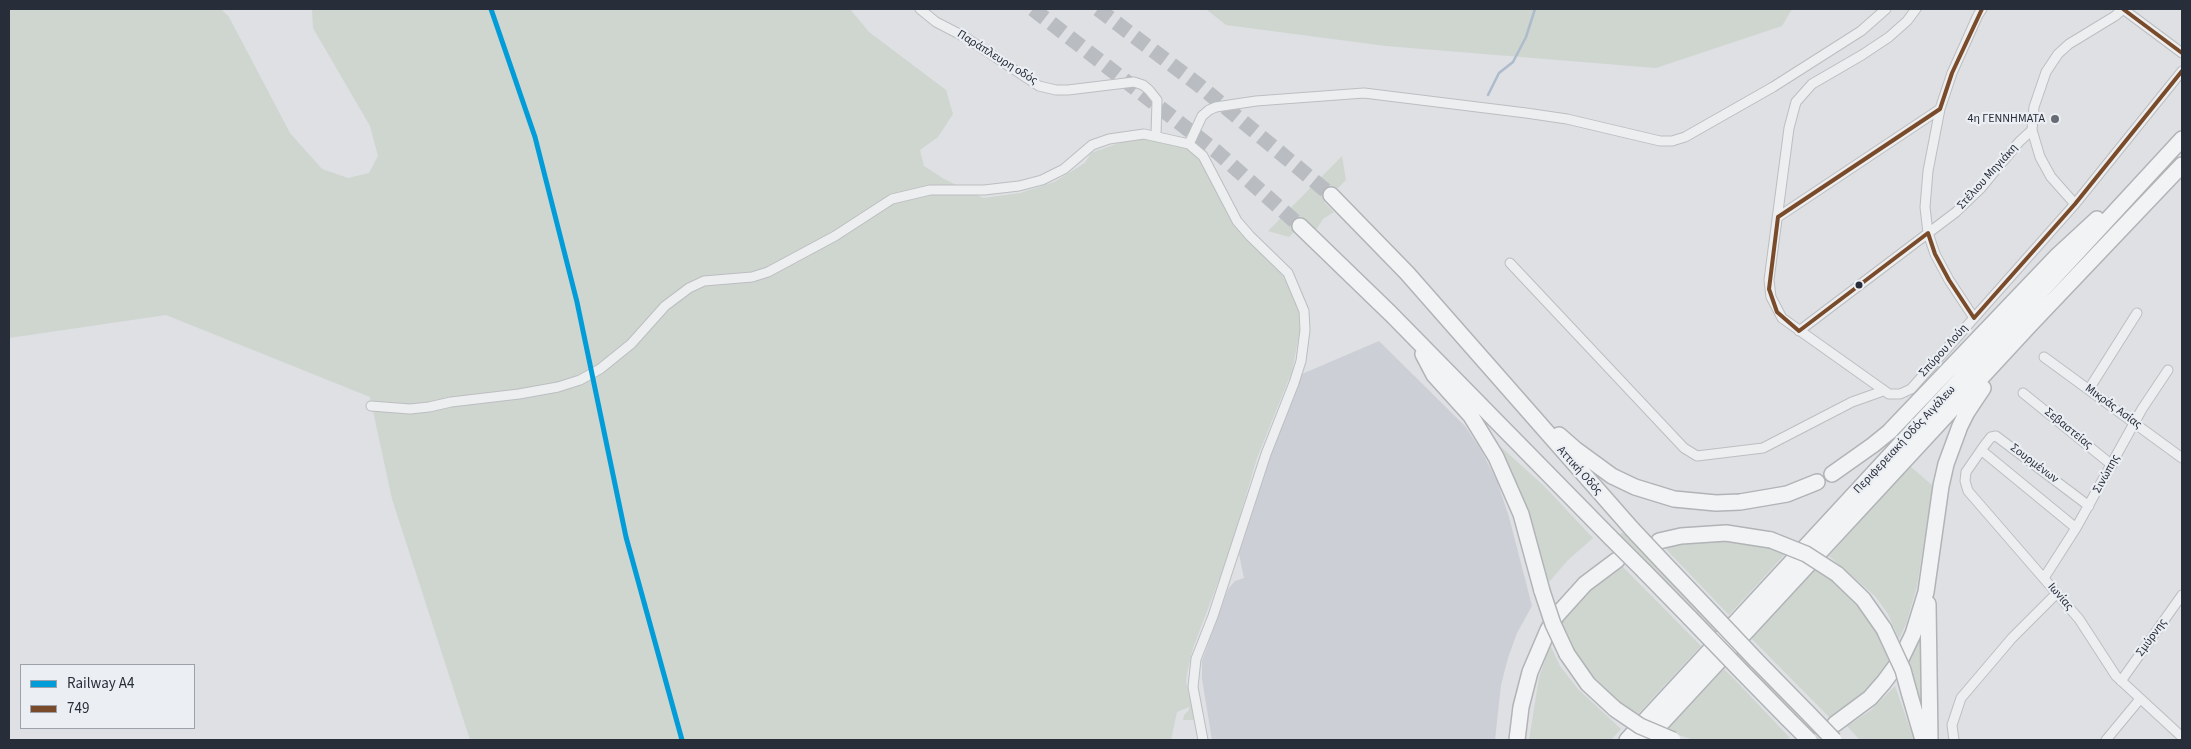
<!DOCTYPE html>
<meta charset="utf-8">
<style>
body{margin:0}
#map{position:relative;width:2191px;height:749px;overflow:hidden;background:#dee0e3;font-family:"Source Sans 3",sans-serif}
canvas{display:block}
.frame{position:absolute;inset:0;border:10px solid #272d39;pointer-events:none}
.legend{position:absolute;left:20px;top:664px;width:175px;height:65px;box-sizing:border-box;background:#ebeef3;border:1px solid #9da1a9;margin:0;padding:6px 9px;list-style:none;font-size:15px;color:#272d39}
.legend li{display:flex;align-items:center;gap:10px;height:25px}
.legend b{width:25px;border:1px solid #9da1a9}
</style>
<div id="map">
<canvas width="2191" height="749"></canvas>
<div class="frame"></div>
<ul class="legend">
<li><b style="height:6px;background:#029dd8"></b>Railway A4</li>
<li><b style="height:6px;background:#7a4b2a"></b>749</li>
</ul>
</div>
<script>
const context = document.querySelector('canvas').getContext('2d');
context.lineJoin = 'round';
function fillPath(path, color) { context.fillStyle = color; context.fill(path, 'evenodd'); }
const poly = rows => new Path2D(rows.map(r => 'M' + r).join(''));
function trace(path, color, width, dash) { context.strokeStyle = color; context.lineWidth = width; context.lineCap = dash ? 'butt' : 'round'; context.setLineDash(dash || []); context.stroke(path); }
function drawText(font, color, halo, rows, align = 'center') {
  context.font = font + ' "Source Sans 3",sans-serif'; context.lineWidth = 4.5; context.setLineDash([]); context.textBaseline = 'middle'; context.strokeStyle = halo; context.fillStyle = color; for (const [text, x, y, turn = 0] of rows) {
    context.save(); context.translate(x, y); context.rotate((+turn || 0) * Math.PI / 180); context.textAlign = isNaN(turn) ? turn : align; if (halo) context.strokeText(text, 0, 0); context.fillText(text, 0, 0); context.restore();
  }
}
fillPath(poly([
 [1379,341,1465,426,1481,450,1497,481,1509,517,1532,606,1517,633,1508,658,1501,685,1495,740,1212,740,1202,679,1202,661,1228,589,1235,581,1244,578,1239,554,1267,464,1302,374]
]), '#cccfd5');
fillPath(poly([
 [9,9,221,9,229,17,290,133,322,169,348,178,369,173,378,156,370,126,313,28,312,9,850,9,869,32,946,90,953,114,938,137,920,150,924,166,944,179,983,198,1020,193,1054,182,1085,163,1091,153,1138,136,1180,145,1199,155,1197,158,1205,165,1227,210,1282,275,1293,293,1299,314,1300,330,1292,371,1257,458,1229,553,1193,648,1187,673,1186,682,1196,720,1183,720,1184,715,1189,710,1189,707,1177,712,1171,740,470,740,392,499,370,397,166,315,9,338],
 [1206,9,1792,9,1782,26,1656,68,1386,46,1226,25],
 [1342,156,1346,180,1324,202,1334,212,1323,219,1316,230,1306,220,1289,237,1268,231],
 [1501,447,1544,486,1593,538,1568,560,1549,582,1525,508],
 [1910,466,1933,486,1917,586,1906,624,1899,639,1888,614,1875,596,1829,556],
 [1624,532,1751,665,1824,740,1818,740,1618,535],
 [1715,539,1766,545,1787,552,1729,615,1664,547,1689,541],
 [1621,565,1701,646,1636,716,1599,685,1585,668,1571,649,1559,622,1587,590],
 [1817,568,1833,579,1859,605,1870,620,1891,659,1881,673,1858,698,1830,718,1751,638],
 [1923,631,1925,720,1907,662],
 [1550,645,1560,666,1578,689,1621,729,1611,740,1529,740,1539,678],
 [1724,669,1736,681,1790,738,1780,740,1694,740,1666,731],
 [1895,686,1914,740,1860,740,1847,726,1870,711]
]), '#ced6cf');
trace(poly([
 [1488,95,1499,73,1513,62,1526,37,1535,9]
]), '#aebbcc', 2.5);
trace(poly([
 [1033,9,1217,152,1300,226],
 [1098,9,1200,86,1331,195]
]), '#b9bcc1', 15, [15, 8]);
const street = poly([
 [920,9,936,22,965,37,1039,86,1056,90,1068,90,1134,82,1143,85,1149,90,1157,100,1156,136],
 [1916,9,1907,21,1889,37,1862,55,1812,84,1796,102,1789,128,1769,280,1771,297,1782,318,1889,394,1900,394,1911,389,2075,204,2182,71],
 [2123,9,2182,53],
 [1189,144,1202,116,1209,110,1216,107,1256,101,1364,93,1526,113,1567,119,1660,141,1672,141,1685,137,1773,87,1861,31,1886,9],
 [2075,204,2051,177,2040,157,2032,130,2034,107,2046,72,2058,54,2069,44,2115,16,2123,9],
 [1778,217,1940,109],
 [1510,263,1684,448,1697,456,1763,448,1852,402,1883,391],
 [1974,318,1949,280,1935,254,1928,233,1925,207,1928,171,1940,109,1952,73,1978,15,1982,9],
 [1799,331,1956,212,1981,188,2019,142,2032,130],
 [2044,357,2182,458],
 [2089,389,2137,313],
 [2023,393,2112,465],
 [371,406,410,409,429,407,451,402,519,394,558,387,580,380,600,369,631,344,665,306,689,288,704,281,752,277,768,272,835,236,892,199,930,190,984,190,1019,186,1042,180,1064,169,1092,145,1109,139,1144,134,1189,144,1203,156,1237,221,1250,236,1288,273,1304,311,1305,330,1301,361,1294,383,1266,454,1213,616,1196,659,1193,687,1203,740],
 [1981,450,2076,528],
 [2089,506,1996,436,1991,437,1984,446,1966,472,1965,481,1968,491,2079,619,2116,676,2182,737],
 [2044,578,2076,528,2142,409,2168,370],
 [2121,681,2182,595],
 [1954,740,1952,725,1961,698,2012,638,2056,594],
 [2106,740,2140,699]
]);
const highway = poly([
 [1331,195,1407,273,1632,529],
 [1300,226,1391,314,1611,538],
 [1423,354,1434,375,1471,416,1496,457,1521,514,1542,591],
 [1559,435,1575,449,1612,476,1635,487,1674,499,1716,503,1740,502,1787,494,1817,482],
 [1832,474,1873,445,1889,432,2058,255,2097,219],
 [1659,541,1681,536,1726,533,1771,540],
 [1663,562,1704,605],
 [1644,571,1690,618],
 [1837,574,1863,599,1884,629],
 [1928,604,1930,740],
 [1567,654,1588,684,1615,709],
 [1756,660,1807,712],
 [1743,673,1788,719],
 [1909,692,1923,740],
 [1835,724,1870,698,1884,682,1901,659,1913,634,1926,592,1941,486,1946,464,1960,426,1967,412,1983,388],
 [1517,740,1521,707,1530,672,1548,630,1557,615,1585,584,1617,560],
 [1627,740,2182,139],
 [1646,740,2030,325,2182,165]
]);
trace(street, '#bcbec1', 11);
trace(highway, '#b1b3b7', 18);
trace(street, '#edeef0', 9);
trace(highway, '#f2f3f4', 15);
const highwayBridge = poly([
 [1632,529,1663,562],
 [1611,538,1644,571],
 [1771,540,1806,554,1837,574],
 [1542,591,1553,624,1567,654],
 [1704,605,1756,660],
 [1690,618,1743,673],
 [1884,629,1903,670,1909,692],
 [1615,709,1640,726,1673,740],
 [1807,712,1834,740],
 [1788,719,1809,740]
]);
trace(highwayBridge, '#b1b3b7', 18, []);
trace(highwayBridge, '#f2f3f4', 15);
trace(poly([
 [1982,9,1952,73,1940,109,1778,217,1769,289,1777,312,1799,331,1928,233,1935,254,1949,280,1974,318,2075,204,2182,71],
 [2123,9,2182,53]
]), '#7a4b2a', 4);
trace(poly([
 [491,9,535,137,577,302,626,537,682,740]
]), '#029dd8', 5);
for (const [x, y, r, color] of [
 [2055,119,5,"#676c74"],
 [1859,285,4.5,"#272d39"]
]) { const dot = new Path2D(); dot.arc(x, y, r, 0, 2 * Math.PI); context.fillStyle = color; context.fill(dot); trace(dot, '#ebeef3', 2); }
drawText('12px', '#272d39', '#ebeef3', [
 ["Παράπλευρη οδός",997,58,32],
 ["Στέλιου Μηγιάκη",1988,177,-48],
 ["Σπύρου Λούη",1944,351,-48],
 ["Μικράς Ασίας",2113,407,36],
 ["Σεβαστείας",2068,429,39],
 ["Περιφερειακή Οδός Αιγάλεω",1905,440,-47],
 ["Σουρμένων",2034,464,37],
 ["Αττική Οδός",1579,471,48],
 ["Σινώπης",2107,474,-61],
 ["Ιωνίας",2060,597,49],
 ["Σμύρνης",2152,638,-54]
]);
drawText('12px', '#272d39', '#ebeef3', [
 ["4η ΓΕΝΝΗΜΑΤΑ",2045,119]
], 'right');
</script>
